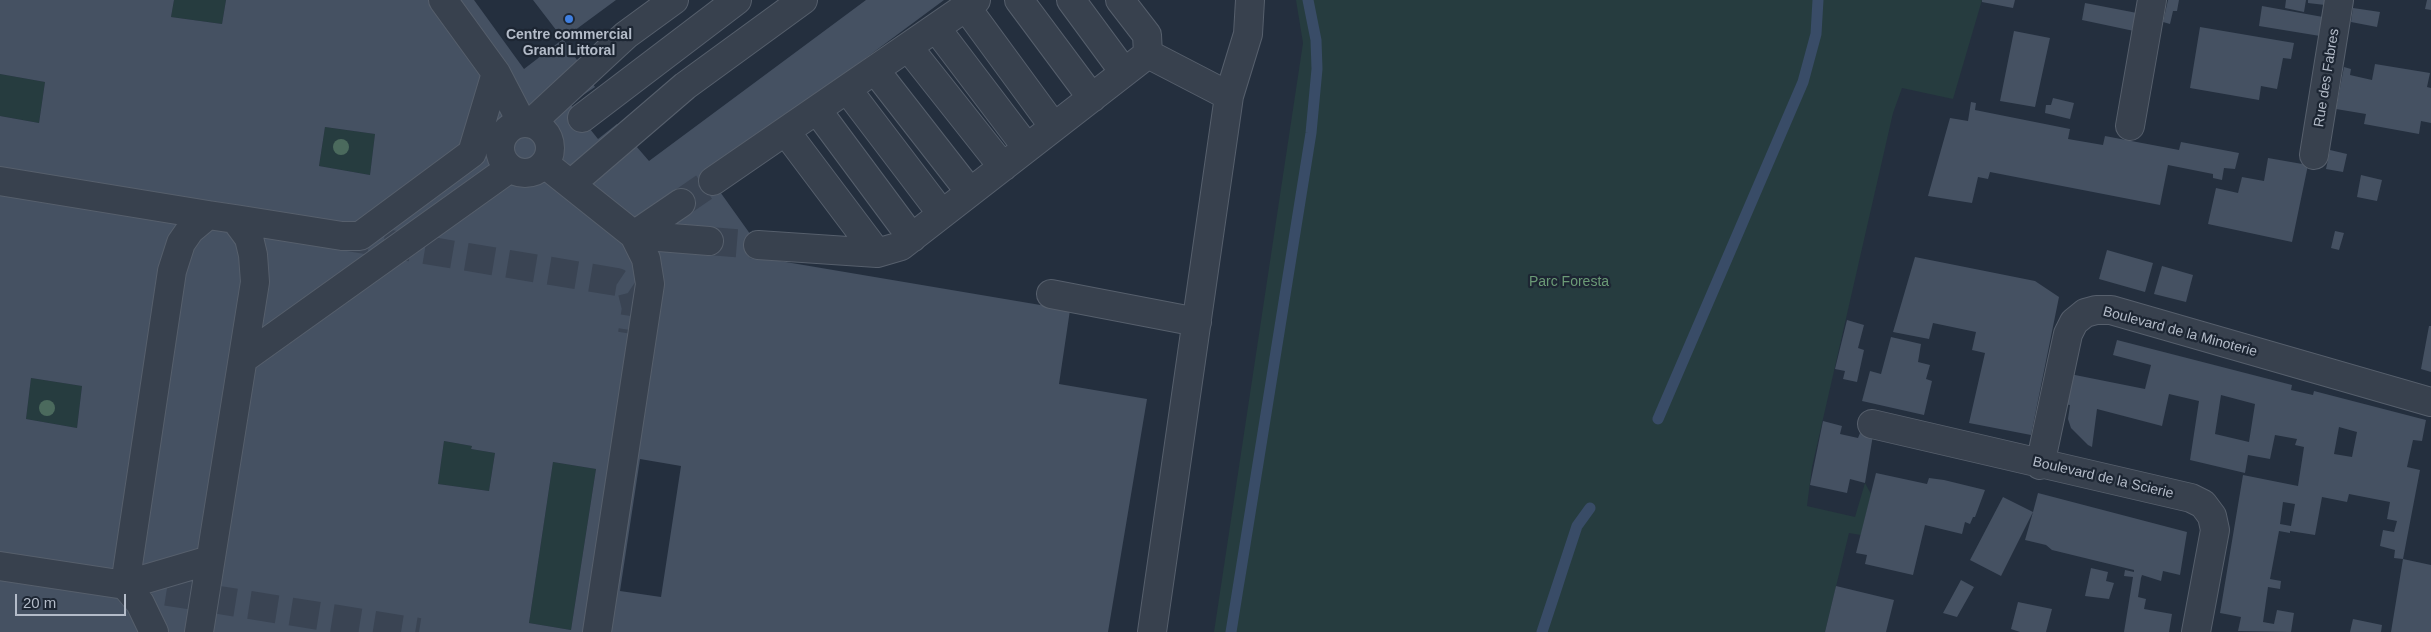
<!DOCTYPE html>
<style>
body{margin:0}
#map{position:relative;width:2431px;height:632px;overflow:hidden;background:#242f3e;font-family:Helvetica,sans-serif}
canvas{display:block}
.scale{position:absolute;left:15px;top:594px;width:111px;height:22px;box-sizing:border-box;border:2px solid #b4bcc9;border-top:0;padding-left:6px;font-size:15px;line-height:18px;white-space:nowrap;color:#b4bcc9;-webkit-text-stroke:4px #1d2633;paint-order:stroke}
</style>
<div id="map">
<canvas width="2431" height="632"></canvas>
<div class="scale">20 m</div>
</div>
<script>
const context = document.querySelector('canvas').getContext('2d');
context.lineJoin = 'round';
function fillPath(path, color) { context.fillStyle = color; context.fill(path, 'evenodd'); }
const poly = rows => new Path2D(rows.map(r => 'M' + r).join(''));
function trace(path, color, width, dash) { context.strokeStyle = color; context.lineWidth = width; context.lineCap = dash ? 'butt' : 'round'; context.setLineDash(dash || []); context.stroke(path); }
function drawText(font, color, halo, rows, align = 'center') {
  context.font = font + ' Helvetica,sans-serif'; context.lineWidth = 4.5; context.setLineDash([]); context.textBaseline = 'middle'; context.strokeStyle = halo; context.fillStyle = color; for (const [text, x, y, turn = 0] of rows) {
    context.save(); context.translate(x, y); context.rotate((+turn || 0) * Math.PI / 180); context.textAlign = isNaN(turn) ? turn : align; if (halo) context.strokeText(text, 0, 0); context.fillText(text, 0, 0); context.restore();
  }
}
fillPath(poly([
 [174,0,226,0,222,24,171,17],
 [1296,0,1982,0,1953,99,1902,88,1893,113,1812,467,1807,506,1855,517,1865,483,1871,494,1861,535,1849,533,1825,632,1214,632,1303,43],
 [0,74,45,82,39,123,0,116],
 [325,127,375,134,370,175,319,166],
 [31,378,82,386,77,428,26,419],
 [444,441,472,446,471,449,495,453,489,491,438,484],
 [553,462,596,469,571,630,529,623]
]), '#263c3f');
trace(poly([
 [1658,419,1803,82,1816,34,1818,0],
 [1231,632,1311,133,1317,69,1316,40,1308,0],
 [1542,632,1577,526,1590,508]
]), '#394c67', 11);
fillPath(poly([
 [0,0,174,0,171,17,222,24,226,0,474,0,524,69,563,39,595,87,570,104,598,139,617,124,649,161,866,0,944,0,708,175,768,259,1070,310,1059,384,1147,399,1108,632,0,632,0,116,39,123,45,82,0,74],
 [325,127,375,134,370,175,319,166],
 [31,378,82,386,77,428,26,419],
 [444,441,472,446,471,449,495,453,489,491,438,484],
 [640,459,681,466,661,597,620,591],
 [553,462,596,469,571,630,529,623],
 [533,0,616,0,563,39],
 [1982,0,2015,0,2013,8,1982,2],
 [2168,0,2179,0,2177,11,2173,11,2170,24,2163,22],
 [2286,0,2306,0,2304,12,2285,8],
 [2308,0,2326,0,2325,5,2308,3],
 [2427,0,2431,0,2431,10,2425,9],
 [2085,3,2137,13,2134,31,2082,20],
 [2262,6,2323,17,2320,36,2259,26],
 [2353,8,2380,12,2377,27,2351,22],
 [2200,27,2294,43,2291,59,2283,58,2277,89,2261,86,2259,100,2190,88],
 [2014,31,2050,38,2035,107,2000,101],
 [2375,64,2430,73,2427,87,2431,88,2431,123,2421,121,2419,134,2364,124,2366,114,2336,109,2344,67,2351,69,2350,75,2372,80],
 [2053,98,2074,103,2070,119,2045,113,2046,105,2051,105],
 [1971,102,1976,103,1975,110,2070,129,2068,139,2103,145,2105,136,2179,150,2181,142,2239,153,2235,169,2224,168,2222,180,2213,178,2213,174,2168,165,2160,205,1990,172,1988,179,1978,177,1972,203,1928,196,1950,118,1968,121],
 [2330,150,2347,154,2343,172,2326,169],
 [2268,158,2308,165,2292,242,2208,224,2216,188,2238,193,2242,177,2264,181],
 [2361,175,2382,180,2377,201,2357,197],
 [2335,231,2344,233,2339,250,2331,248],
 [2107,250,2153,263,2145,292,2099,279],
 [1915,257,2035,281,2059,297,2031,435,1969,423,1985,353,1972,350,1976,332,1933,323,1929,339,1893,332],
 [2162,266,2193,275,2186,302,2154,294],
 [1847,320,1864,325,1858,348,1864,350,1857,382,1843,379,1845,371,1835,369],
 [2429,326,2431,326,2431,372,2421,369],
 [1891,337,1921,344,1918,362,1930,365,1926,379,1932,381,1924,415,1862,401,1870,371,1881,374],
 [2117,340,2292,385,2291,390,2313,395,2314,391,2426,420,2422,441,2413,440,2407,467,2420,470,2403,559,2394,558,2395,550,2380,546,2383,530,2394,532,2397,521,2387,519,2390,502,2349,494,2347,502,2322,497,2315,535,2290,531,2290,533,2279,531,2270,579,2281,581,2280,589,2268,587,2263,622,2274,624,2277,610,2294,613,2291,632,2238,631,2241,617,2220,613,2243,475,2298,486,2304,447,2295,445,2297,439,2275,435,2270,459,2248,455,2245,473,2190,460,2199,401,2169,394,2162,426,2097,409,2092,447,2088,445,2071,428,2068,419,2070,405,2064,404,2070,374,2145,389,2151,365,2113,355],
 [2221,395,2255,404,2249,442,2215,434],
 [2339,427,2357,432,2352,457,2334,454],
 [2283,502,2295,504,2291,526,2280,524],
 [1823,421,1842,426,1840,434,1858,438,1860,433,1873,435,1865,483,1850,479,1847,493,1810,485],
 [1876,473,1927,484,1929,478,1944,480,1985,490,1975,517,1973,517,1970,524,1965,522,1962,534,1925,525,1913,575,1865,564,1867,555,1856,553],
 [2038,493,2187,532,2180,575,2163,571,2161,581,2142,575,2141,578,2138,597,2146,599,2144,609,2172,614,2169,632,2124,632,2133,577,2124,576,2125,570,2134,572,2134,570,2052,550,2046,545,2025,540,2033,512,2001,576,1970,560,2003,497,2033,512],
 [2403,559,2431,565,2431,632,2391,632],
 [2091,568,2108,572,2106,581,2114,583,2109,599,2085,596],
 [1961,580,1974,587,1957,617,1943,613],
 [1836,586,1894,600,1886,632,1825,632],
 [2018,602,2052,609,2046,632,2020,632,2011,629],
 [2353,619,2382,625,2381,632,2350,632]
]), '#455162');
trace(poly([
 [681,203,713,181],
 [342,236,617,282,632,292,636,308,632,334],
 [709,241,758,245],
 [125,585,419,632]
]), '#3a4453', 28, [28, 14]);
const minor = poly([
 [443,0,496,73,522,123],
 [1019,0,1092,98],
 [1071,0,1124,72],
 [966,7,1054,127],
 [936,28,1027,148],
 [908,47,1003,167],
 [1148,54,1229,96],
 [875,70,970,192],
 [847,89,942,214],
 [817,110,912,238],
 [582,118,737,0],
 '500 148a25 25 0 1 1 50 0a25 25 0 1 1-50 0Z',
 [531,123,626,35,674,0],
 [2130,126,2152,0],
 [786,132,877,253],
 [2314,155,2339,0],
 [545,164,634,235,646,259,650,284,597,632],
 [0,181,208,215],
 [713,181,976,0],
 [572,183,685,86,803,0],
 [681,203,634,235,709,241],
 [235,219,342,236,360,236,472,153,496,73],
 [758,245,877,253,901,246,1148,54,1147,35,1120,0],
 [1051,294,1197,322],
 [243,359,510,168],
 [1872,424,2191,498,2203,504,2212,516,2215,530,2196,632],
 [2040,465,2068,334,2074,322,2085,313,2096,310,2111,310,2431,402],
 [0,566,125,585,210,560],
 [154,632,140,603,125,585,172,271,181,243,190,230,208,215,235,219,249,238,253,255,255,282,199,632],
 [1152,632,1229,96,1248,34,1250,0]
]);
trace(minor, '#565f6c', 30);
trace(minor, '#38414e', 28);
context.fillStyle = '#4b6a5d';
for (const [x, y] of [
 [341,147],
 [47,408]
]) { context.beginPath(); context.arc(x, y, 8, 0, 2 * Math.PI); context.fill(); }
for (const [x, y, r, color] of [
 [569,19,5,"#3f7fe0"]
]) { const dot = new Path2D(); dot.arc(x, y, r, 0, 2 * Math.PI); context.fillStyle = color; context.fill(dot); trace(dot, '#1d2633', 2); }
drawText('bold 14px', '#b4bcc9', '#1d2633', [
 ["Centre commercial",569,35],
 ["Grand Littoral",569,51]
]);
drawText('14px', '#b4bcc9', '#1d2633', [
 ["Rue des Fabres",2327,78,-81],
 ["Boulevard de la Minoterie",2180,332,15],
 ["Boulevard de la Scierie",2103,478,13]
]);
drawText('14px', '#6b9a76', '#1d2633', [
 ["Parc Foresta",1569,282]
]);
</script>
